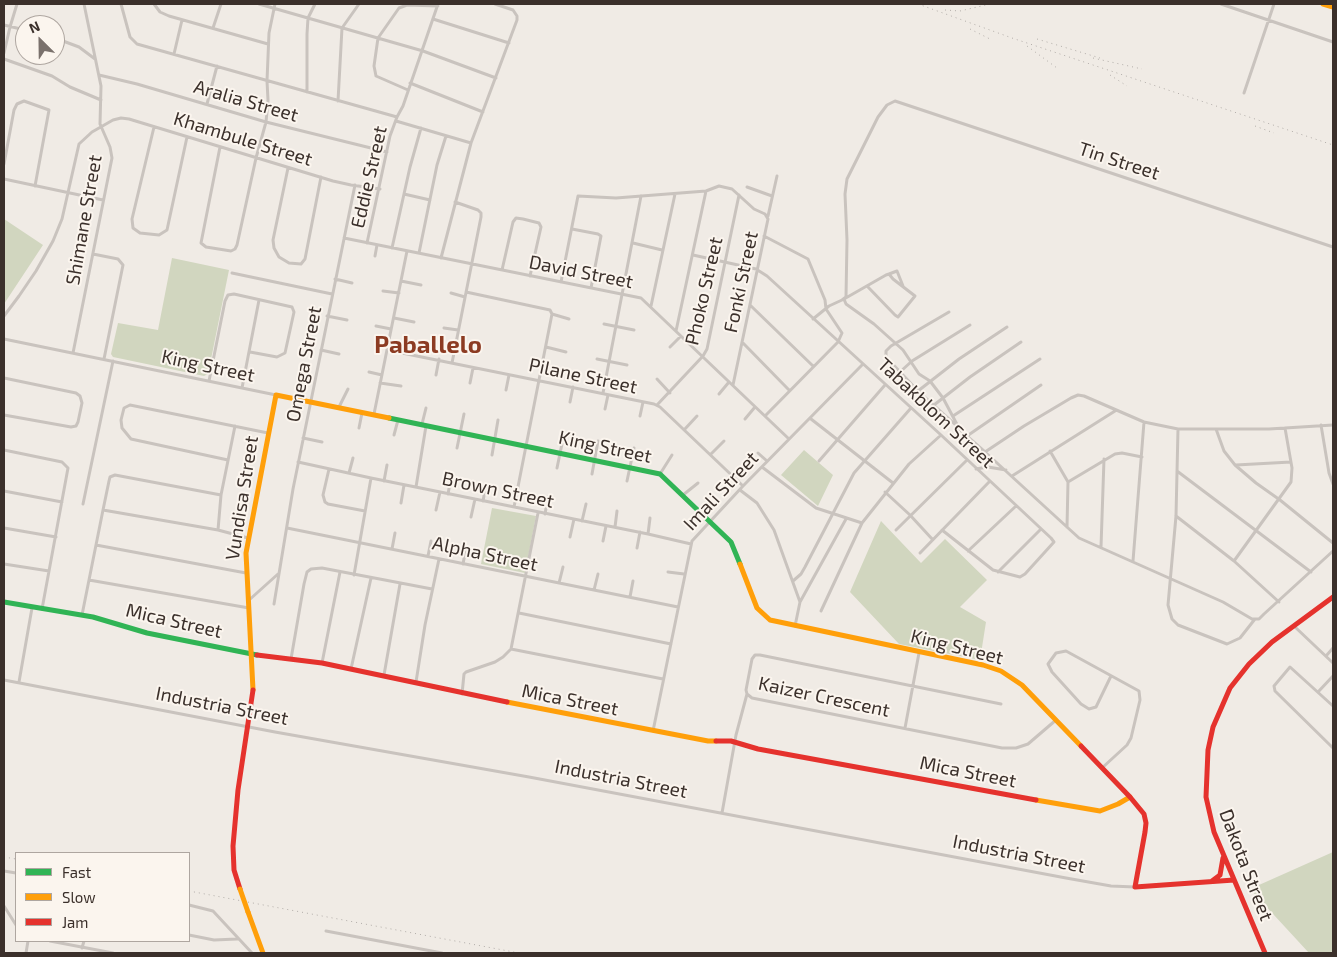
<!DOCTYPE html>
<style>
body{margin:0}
#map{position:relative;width:1337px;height:957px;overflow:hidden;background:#f0ebe5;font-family:"Exo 2",sans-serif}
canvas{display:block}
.frame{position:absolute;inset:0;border:5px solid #3b302b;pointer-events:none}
.legend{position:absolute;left:15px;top:852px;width:175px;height:90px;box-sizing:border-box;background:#fbf5ee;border:1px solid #aea6a0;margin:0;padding:6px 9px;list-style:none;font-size:15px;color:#3b302b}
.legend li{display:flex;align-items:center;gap:10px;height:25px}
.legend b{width:25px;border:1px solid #aea6a0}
.north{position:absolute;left:15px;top:15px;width:50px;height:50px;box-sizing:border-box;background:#fbf5ee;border:1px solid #aea6a0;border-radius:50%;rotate:337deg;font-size:14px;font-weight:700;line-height:20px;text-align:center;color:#3b302b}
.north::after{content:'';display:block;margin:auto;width:18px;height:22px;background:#7a716c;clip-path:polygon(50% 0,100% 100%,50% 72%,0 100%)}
</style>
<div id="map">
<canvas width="1337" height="957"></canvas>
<div class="frame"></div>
<ul class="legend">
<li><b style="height:6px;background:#30b455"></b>Fast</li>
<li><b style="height:6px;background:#ff9f0a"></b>Slow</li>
<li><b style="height:6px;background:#e5322d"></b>Jam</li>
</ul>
<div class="north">N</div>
</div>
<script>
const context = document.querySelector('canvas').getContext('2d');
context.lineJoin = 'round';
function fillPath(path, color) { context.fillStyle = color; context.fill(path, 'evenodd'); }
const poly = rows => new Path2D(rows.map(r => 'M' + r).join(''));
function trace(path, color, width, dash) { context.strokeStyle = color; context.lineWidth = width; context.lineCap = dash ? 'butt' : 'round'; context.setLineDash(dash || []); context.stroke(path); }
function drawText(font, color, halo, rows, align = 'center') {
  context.font = font + ' "Exo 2",sans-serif'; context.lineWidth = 4; context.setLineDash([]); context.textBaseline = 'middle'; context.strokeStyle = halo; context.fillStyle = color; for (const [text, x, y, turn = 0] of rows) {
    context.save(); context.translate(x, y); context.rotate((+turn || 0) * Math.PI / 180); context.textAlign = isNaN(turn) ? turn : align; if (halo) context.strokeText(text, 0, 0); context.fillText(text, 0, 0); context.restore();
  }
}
fillPath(poly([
 [4,219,43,245,4,304],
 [172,258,229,270,208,374,204,376,113,357,111,354,118,323,158,330],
 [804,450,833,475,818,506,781,475],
 [492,508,536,516,525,573,481,564],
 [881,521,921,563,945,539,987,580,960,607,986,622,980,660,899,644,850,592],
 [1333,852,1333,953,1309,953,1250,889]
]), '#d1d6bf');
trace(poly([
 [121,4,130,37,137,44,397,117],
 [154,4,160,12,169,16,268,44],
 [259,4,423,51,496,78],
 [1221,4,1333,42],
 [433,19,509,43],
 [4,25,25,30],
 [213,28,221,4],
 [55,38,79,47,95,59],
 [4,53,10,27,17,4],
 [174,54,182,20],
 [4,59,52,76,70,87,101,100],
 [99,75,137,84,266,122,387,152],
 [410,83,483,112],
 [408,90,376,76,374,66,378,38,399,8,407,5,438,6],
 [307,92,307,34,308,18,315,4],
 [1244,93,1274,4],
 [338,101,342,28,359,4],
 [207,104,217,66],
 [396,121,471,143,441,258],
 [154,127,132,219,133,228,140,233,159,235,167,230,187,137],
 [471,143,517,20,517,16,513,10,495,4],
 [220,147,201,243,206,247,231,251,235,249,237,245,256,158,266,122,268,100,267,81,269,33,275,4],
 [4,164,14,110,17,104,24,101,49,110,35,186],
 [288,168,273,240,274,248,279,257,289,263,301,264,305,259,321,177],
 [4,179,103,200],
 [747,187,772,196],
 [404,194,430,200],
 [768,216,777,176],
 [572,229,598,234,601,236,591,288],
 [764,236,808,259,825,300,826,309,842,333,838,342,765,416],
 [344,238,641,298,789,439],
 [367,243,390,136,397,117,403,106,438,4],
 [633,243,662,250],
 [392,248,410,167,421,128],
 [419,253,437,165,446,136],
 [93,254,118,259,123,265,104,359],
 [693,255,756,269,767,276,941,435,1051,538,1054,542,1025,574,1020,577,993,570,942,530],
 [375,256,377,245],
 [502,270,513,222,516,218,523,219,539,223,541,227,530,276],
 [232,273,332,294],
 [889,274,897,271,903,286],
 [335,279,352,283],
 [401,281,421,285],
 [561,282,578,196,616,198,706,191,719,186,732,189,754,209,765,214,768,219,733,385],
 [867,286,895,315,898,317,915,296,893,279,889,274,886,275,844,299,846,304,874,324,903,350,919,374,930,381,943,398,960,430,985,452],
 [383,291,399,293],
 [466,292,550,310,552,314],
 [451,293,465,297],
 [750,305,813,366],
 [651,306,675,194],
 [949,312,891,346,886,351,886,357,918,391,958,427],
 [552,314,569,319],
 [4,316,19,296,36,271,53,241,62,219,79,144,92,132,113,120,121,118,129,119,333,181,351,185,380,189],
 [327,316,347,320],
 [394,318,414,322],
 [813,319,829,306,842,300,846,297,847,240,845,194,847,179,878,117,887,105,895,101,1333,247],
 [604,324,634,330],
 [376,326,391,329],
 [444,328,458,330],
 [676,331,706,191],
 [4,339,276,395],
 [743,343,789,390],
 [546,347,566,352],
 [670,347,681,336],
 [321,350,339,354],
 [387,350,654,404,660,407,743,486],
 [73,353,112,158,110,147,100,124,101,86,84,4],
 [597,359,627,365],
 [452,363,481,217,481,213,478,210,455,202],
 [369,372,382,375],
 [900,372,912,361,970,325],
 [436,375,439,359],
 [4,378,76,393,80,396,82,403,78,422,76,426,71,427,4,415],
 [657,379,670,393],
 [209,381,225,301,228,295,234,294,292,307,294,312,285,353,277,357,250,352],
 [380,383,401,386],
 [470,383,473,368],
 [242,388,259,300],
 [506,390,509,375],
 [918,391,959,359,1007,327],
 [603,393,641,196],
 [719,394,729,382],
 [570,402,573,387],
 [657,405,703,356,707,349,739,195],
 [934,405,970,377,1021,342],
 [339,407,348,389],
 [605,409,608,395],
 [374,414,407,251],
 [640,416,643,402],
 [953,416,1040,359],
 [745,419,755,407],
 [811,419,893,483],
 [422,424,426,408],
 [1321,425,1329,473,1333,484],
 [1333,425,1269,429,1178,429,1144,422,1084,396,1078,395,1071,398,1024,426,985,452,1079,538,1223,602,1252,619,1259,619,1264,614,1333,551],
 [359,428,362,413],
 [1178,429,1176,516,1168,605,1172,619,1178,625,1227,644,1240,638,1255,619],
 [1216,429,1224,451,1235,465,1256,483,1280,500,1333,543],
 [684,430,697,416],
 [394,435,398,420],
 [967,436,1041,385],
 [303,438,322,442],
 [457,448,464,414],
 [4,450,62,462,68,468,42,609],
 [1050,451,1068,482,1067,527],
 [758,453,767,461],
 [711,454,724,441],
 [492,455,498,420],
 [228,460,131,439,122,428,121,420,124,408,130,405,268,433],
 [819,461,885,385],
 [298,462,371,478,648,534,691,544],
 [1236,465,1291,462],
 [762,467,816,508,862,523],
 [557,468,564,434],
 [329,469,323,495,325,502,328,504,365,511],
 [976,469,988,467,1006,470],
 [1177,471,1311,572],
 [349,473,353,458],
 [592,474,598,441],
 [660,474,672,455],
 [1012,476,1115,411],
 [384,481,387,465],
 [627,481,634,448],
 [1068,482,1115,454,1122,453,1142,457],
 [416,487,426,426],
 [740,490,757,503,774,530,800,602],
 [4,491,62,502],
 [885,492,910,515,933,540],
 [448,494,451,478],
 [221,495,115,475,110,477,109,481,103,510,218,530,248,538],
 [683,495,698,483],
 [483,501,486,485],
 [401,503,404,485],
 [83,504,113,361],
 [514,507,552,314],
 [436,510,440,492],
 [545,514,548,497],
 [1176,516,1234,561,1279,602],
 [471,517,475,499],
 [582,521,586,504],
 [615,527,617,511],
 [4,528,56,537],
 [287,528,678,607],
 [218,530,221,495,235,426],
 [896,530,967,460],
 [648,534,650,518],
 [570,537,574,519],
 [603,541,606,526],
 [96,545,246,573],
 [1101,547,1104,459],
 [637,548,640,532],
 [392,549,395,533],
 [968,551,1016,506],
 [920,553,990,481],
 [428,556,431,541],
 [1133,561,1144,422],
 [1234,561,1291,482,1292,468,1285,428],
 [4,564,49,571],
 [463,564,466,548],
 [668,572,684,574],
 [998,572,1041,529],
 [354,575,371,478],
 [89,580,249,608],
 [793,581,801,574,805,567,854,473,911,408],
 [559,583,563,567],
 [594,590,598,574],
 [630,597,633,581],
 [248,601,278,574],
 [274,604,293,489,355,185],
 [821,611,862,523,909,464,941,435],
 [519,613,671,644],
 [82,615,103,510],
 [795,626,800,602,846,519],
 [1295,627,1333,663],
 [511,649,663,679],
 [1326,656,1333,648],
 [291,659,304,584,307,572,311,569,322,568,432,589],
 [322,663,340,572],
 [351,669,371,578],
 [384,675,400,584],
 [4,680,275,732,529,777,1066,878,1111,886,1135,887],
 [19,682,32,608],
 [416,682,425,625,439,559],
 [1318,692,1333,676],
 [462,694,464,674,466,672,495,662,503,657,511,649,538,513],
 [1001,704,760,655,755,655,752,659,746,690,747,694,752,698,1002,748,1016,748,1028,744,1056,720],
 [1333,706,1290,667,1274,686,1275,691,1333,748],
 [905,728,919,653],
 [653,731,692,541,743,486,863,364],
 [1102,768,1127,745,1131,738,1140,700,1139,691,1066,651,1056,653,1048,664,1052,672,1081,704,1089,709,1096,707,1111,676],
 [722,813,736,735,747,694],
 [4,871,16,873],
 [189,905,213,911,252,953],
 [4,906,16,925],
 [326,931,442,953],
 [189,935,214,940,237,939],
 [50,941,113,953],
 [82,948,84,941],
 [26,953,28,941]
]), '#c9c3be', 3);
trace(poly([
 [389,418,660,474,731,542,740,564],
 [4,602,93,617,147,633,257,655]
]), '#30b455', 5);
trace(poly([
 [1323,4,1333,7],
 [740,564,757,608,770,620,983,665,1001,671,1022,685,1081,746],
 [253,690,246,553,276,395,389,418],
 [507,702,708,741,716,741],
 [1036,800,1100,811,1118,804,1130,797],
 [248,912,263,953]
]), '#ff9f0a', 5);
trace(poly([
 [257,655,322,663,507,702],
 [716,741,731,741,758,749,1036,800],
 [1081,746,1130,797,1144,814,1146,823,1145,832,1135,887,1234,880],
 [1212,881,1220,875,1223,858],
 [240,889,234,870,233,846,238,790,253,690],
 [1265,953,1214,832,1206,797,1208,750,1213,727,1230,688,1249,664,1272,642,1333,597]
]), '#e5322d', 5);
trace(poly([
 [918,4,1012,38,1333,145],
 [945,10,960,11,990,4],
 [970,29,992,40],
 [1037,39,1100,58],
 [1027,46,1057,68],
 [1093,58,1142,69],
 [1110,75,1127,86],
 [1255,126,1274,133],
 [4,857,16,859],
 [189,891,519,953]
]), '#b1aca8', 1, [1, 4]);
trace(poly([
 [240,889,248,912]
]), '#ff9f0a', 5);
drawText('19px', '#3b302b', '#fbf5ee', [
 ["Aralia Street",246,101,16],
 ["Khambule Street",243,139,17],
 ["Tin Street",1119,161,18],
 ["Eddie Street",369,177,-77],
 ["Shimane Street",84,220,-80],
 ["David Street",581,272,11],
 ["Fonki Street",741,282,-78],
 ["Phoko Street",704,291,-77],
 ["Omega Street",304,364,-79],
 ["King Street",208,366,12],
 ["Pilane Street",583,376,12],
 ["Tabakblom Street",936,413,43],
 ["King Street",605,447,12],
 ["Brown Street",498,490,12],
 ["Imali Street",721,491,-47],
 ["Vundisa Street",242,498,-81],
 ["Alpha Street",485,554,12],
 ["Mica Street",174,621,13],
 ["King Street",957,647,14],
 ["Kaizer Crescent",824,697,12],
 ["Mica Street",570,700,11],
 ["Industria Street",222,706,11],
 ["Mica Street",968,772,11],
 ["Industria Street",621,779,11],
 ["Industria Street",1019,854,11],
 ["Dakota Street",1246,865,69]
]);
drawText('bold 24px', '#8c3b22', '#fbf5ee', [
 ["Paballelo",428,345]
]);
</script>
